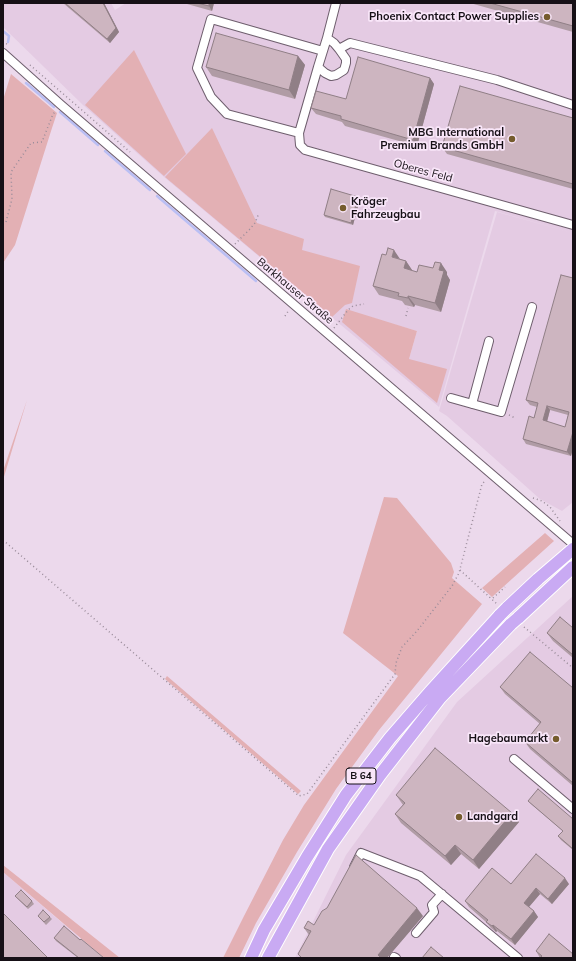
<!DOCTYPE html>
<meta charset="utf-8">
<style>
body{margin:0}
#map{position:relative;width:576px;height:961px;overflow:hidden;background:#ecd9ec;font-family:Mulish,sans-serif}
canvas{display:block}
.frame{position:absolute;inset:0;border:4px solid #161016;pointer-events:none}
</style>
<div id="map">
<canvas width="576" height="961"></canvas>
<div class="frame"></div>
</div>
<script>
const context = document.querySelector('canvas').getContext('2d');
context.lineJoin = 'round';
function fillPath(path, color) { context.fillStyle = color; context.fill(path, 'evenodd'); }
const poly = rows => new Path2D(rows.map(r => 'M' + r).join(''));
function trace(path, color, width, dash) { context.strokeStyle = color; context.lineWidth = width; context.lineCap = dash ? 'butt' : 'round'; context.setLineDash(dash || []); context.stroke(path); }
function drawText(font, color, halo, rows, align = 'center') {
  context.font = font + ' Mulish,sans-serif'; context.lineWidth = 3.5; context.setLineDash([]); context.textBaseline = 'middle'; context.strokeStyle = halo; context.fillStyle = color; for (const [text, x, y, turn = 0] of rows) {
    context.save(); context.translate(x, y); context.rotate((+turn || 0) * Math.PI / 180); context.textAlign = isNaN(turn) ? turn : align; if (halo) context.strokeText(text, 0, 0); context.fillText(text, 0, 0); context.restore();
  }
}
fillPath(poly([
 [3,3,111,3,115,10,126,3,573,3,573,233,495,211,439,407,164,177,83,105,3,27],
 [346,310,417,331,409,359],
 [497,212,573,233,573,502,562,511,540,499,447,416,439,411],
 [573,596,573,958,295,958,346,855,457,702],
 [3,872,103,958,3,958]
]), '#e4cbe3');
fillPath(poly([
 [134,50,186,154,164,176,85,105],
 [11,74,57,113,52,128,15,245,3,263,3,100],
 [212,128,257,223,304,239,302,250,360,266,352,303,345,305,332,317,165,177],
 [346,309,417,331,409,359,447,369,437,403,342,322],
 [27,400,3,480,3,471],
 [384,497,397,498,451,563,454,572,452,578,482,604,379,730,336,789,297,852,256,923,239,958,223,958,244,916,283,840,304,805,398,676,343,633],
 [545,533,554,541,492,597,482,588],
 [167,676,301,791,298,794,165,679],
 [3,865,120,958,104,958,3,872]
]), '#e3b0b4');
trace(poly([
 [3,31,9,36,8,42],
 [26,83,54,107],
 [60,112,98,145],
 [105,151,150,190],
 [157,196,256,281]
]), '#babff4', 2.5);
const minor = poly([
 [327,38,318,67,325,73,331,76,336,75,344,70,346,63,346,59,339,49,334,43,327,38,336,3],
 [339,49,350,43,497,80,573,105],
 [3,53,60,104,573,544],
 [318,67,299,133,300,145,305,150,573,225],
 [299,133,227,114,211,97,197,68,211,19,323,51],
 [451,398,501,412,532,307],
 [472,404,489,341],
 [514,759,573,809],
 [354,867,361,853,420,876,518,958],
 [416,933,434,912,432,905,442,894],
 [394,957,396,958]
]);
const highway = poly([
 [507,608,538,579,573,549],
 [518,618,573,567],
 [251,958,264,930,307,857,346,795,390,738,430,692,500,615],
 [268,958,328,849,380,775,440,698,511,624]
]);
trace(minor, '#6e5e6d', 10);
trace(highway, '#fff', 14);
trace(poly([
 [3,41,8,45],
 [30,65,130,152],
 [6,222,12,199,11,172,31,143,42,142,53,114,56,111],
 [235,244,250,229,255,223,259,213],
 [285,316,289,310],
 [406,316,408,308],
 [334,328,348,310,353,306,364,304],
 [509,415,515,418],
 [533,498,542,501,550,507,560,521],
 [3,540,299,796,307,794,395,674,396,663,402,647,417,631,452,586,459,573,482,484,486,480],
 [460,570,497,604],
 [493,598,505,587],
 [524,627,573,668]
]), '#9a8c9a', 1.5, [1, 3]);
trace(minor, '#fff', 8);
trace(highway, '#c9aaf3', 12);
const highwayBridge = poly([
 [500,615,507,608],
 [511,624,518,618]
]);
trace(highwayBridge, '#fff', 14, []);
trace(highwayBridge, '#c9aaf3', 12);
fillPath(poly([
 [63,3,104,3,119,32,110,43],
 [186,3,214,3,212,11,187,4],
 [470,3,573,3,573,32],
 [298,56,305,65,295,99,212,76,206,67],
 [430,78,434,84,417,146,345,126,342,122,316,114,311,108],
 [573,118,573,189,447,154,442,147],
 [358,197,360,199,353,225,325,217,324,215],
 [400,259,406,261,412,270,412,271,417,272,447,272,447,275,450,280,441,312,415,305,414,307,405,305,402,301,379,295,373,286],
 [573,278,573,448,571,456,526,444,523,439,534,418,537,407,530,405,526,400],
 [550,410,568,415,565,427,547,422],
 [573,628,573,658,553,641,547,633],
 [500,687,573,688,573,786,530,749,525,742,540,724,505,694],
 [396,795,519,822,479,869,461,854,451,865,401,823,395,814,403,805],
 [528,801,573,819,573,850,561,840,558,836,563,831,531,804],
 [511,884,569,884,552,904,540,894,529,907,534,911,538,917,515,945,497,931,496,932,491,928,486,922,469,907,465,901],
 [15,896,32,901,34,904,28,909],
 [38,916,50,917,52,919,46,925],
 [423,916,387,958,300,958,300,957,298,954,309,935,304,928,314,925],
 [54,938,104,958,78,958,56,941],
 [536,951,573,954,540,958]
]), '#b09ca5');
fillPath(poly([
 [103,3,104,3,119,32,110,43,107,39],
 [209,3,214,3,212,11,209,6],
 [298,56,305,65,295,99,289,90],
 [430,78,434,84,417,146,413,140],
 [358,197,360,199,353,225,351,223],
 [394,250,400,259,392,257],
 [406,261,412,270,410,277,404,268],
 [441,263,447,272,447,275,450,280,441,312,435,303,439,270],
 [408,296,415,305,414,307,408,298],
 [547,406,550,410,546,425,543,420],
 [573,432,573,448,571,456,567,452],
 [512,813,519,822,479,869,473,860],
 [455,845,461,854,451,865,445,856],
 [565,878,569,884,552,904,548,899],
 [536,888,540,894,528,908,524,903],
 [417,908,423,916,387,958,380,958,378,955],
 [534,911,538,917,515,945,511,939],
 [493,925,497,931,496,932,492,926]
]), '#907f86');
const building = poly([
 [65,3,103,3,116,28,107,39,65,3],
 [197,3,209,3,209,6,197,3],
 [490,3,573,3,573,26,490,3],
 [216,33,298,56,289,90,206,67,216,33],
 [358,57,430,78,413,140,341,119,341,116,311,108,316,91,346,99,358,57],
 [460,86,573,118,573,184,442,147,460,86],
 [331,189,358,197,351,223,324,215,331,189],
 [388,248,394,250,392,257,406,261,404,268,417,272,419,265,433,268,435,262,441,263,439,270,444,271,435,303,408,296,408,298,398,296,399,293,373,286,382,254,386,255,388,248],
 [561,275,573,278,573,432,567,452,523,439,529,416,534,418,538,403,526,400,561,275],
 [547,406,569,412,565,427,543,420,547,406],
 [560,617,573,628,573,655,547,633,560,617],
 [530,652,573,688,573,783,525,742,541,722,500,687,530,652],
 [435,748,512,813,473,860,455,845,445,856,395,814,405,803,396,795,435,748],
 [538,789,573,819,573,849,558,836,563,831,528,801,538,789],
 [536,854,565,878,548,899,536,888,524,903,534,911,511,939,493,925,492,926,486,922,488,920,465,901,492,868,511,884,536,854],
 [356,855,417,908,378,955,381,958,300,958,301,957,298,954,311,931,304,928,308,921,314,925,322,911,327,908,356,855],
 [21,890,32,901,27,907,15,896,21,890],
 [43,910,50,917,44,922,38,916,43,910],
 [3,913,48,958,3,958,3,913],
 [64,926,80,940,81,939,104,958,79,958,54,938,64,926],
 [549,934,573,954,573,958,540,958,542,956,536,951,549,934],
 [431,947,444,958,422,958,431,947]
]);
fillPath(building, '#cdb5c0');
trace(building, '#907f86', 1);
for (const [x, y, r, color] of [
 [547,17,4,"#755c2d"],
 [512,139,4,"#755c2d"],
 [343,208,4,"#755c2d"],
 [556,739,4,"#755c2d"],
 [459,817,4,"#755c2d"]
]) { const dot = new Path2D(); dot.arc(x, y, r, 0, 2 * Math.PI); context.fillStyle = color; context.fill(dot); trace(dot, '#f9e6f9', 1.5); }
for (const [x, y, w] of [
 [361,776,30]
]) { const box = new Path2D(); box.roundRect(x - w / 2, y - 8, w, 16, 3); context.fillStyle = '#f9e6f9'; context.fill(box); trace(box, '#161016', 1); }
drawText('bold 10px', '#161016', null, [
 ["B 64",361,776]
]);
drawText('bold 11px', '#161016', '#f9e6f9', [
 ["Phoenix Contact Power Supplies",539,17],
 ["MBG International",504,133],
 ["Premium Brands GmbH",504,146],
 ["Kröger",351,202,"left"],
 ["Fahrzeugbau",351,215,"left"],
 ["Hagebaumarkt",548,739],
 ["Landgard",467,817,"left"]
], 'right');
drawText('11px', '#161016', '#f9e6f9', [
 ["Oberes Feld",423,171,15],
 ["Barkhauser Straße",295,291,40]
]);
</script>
